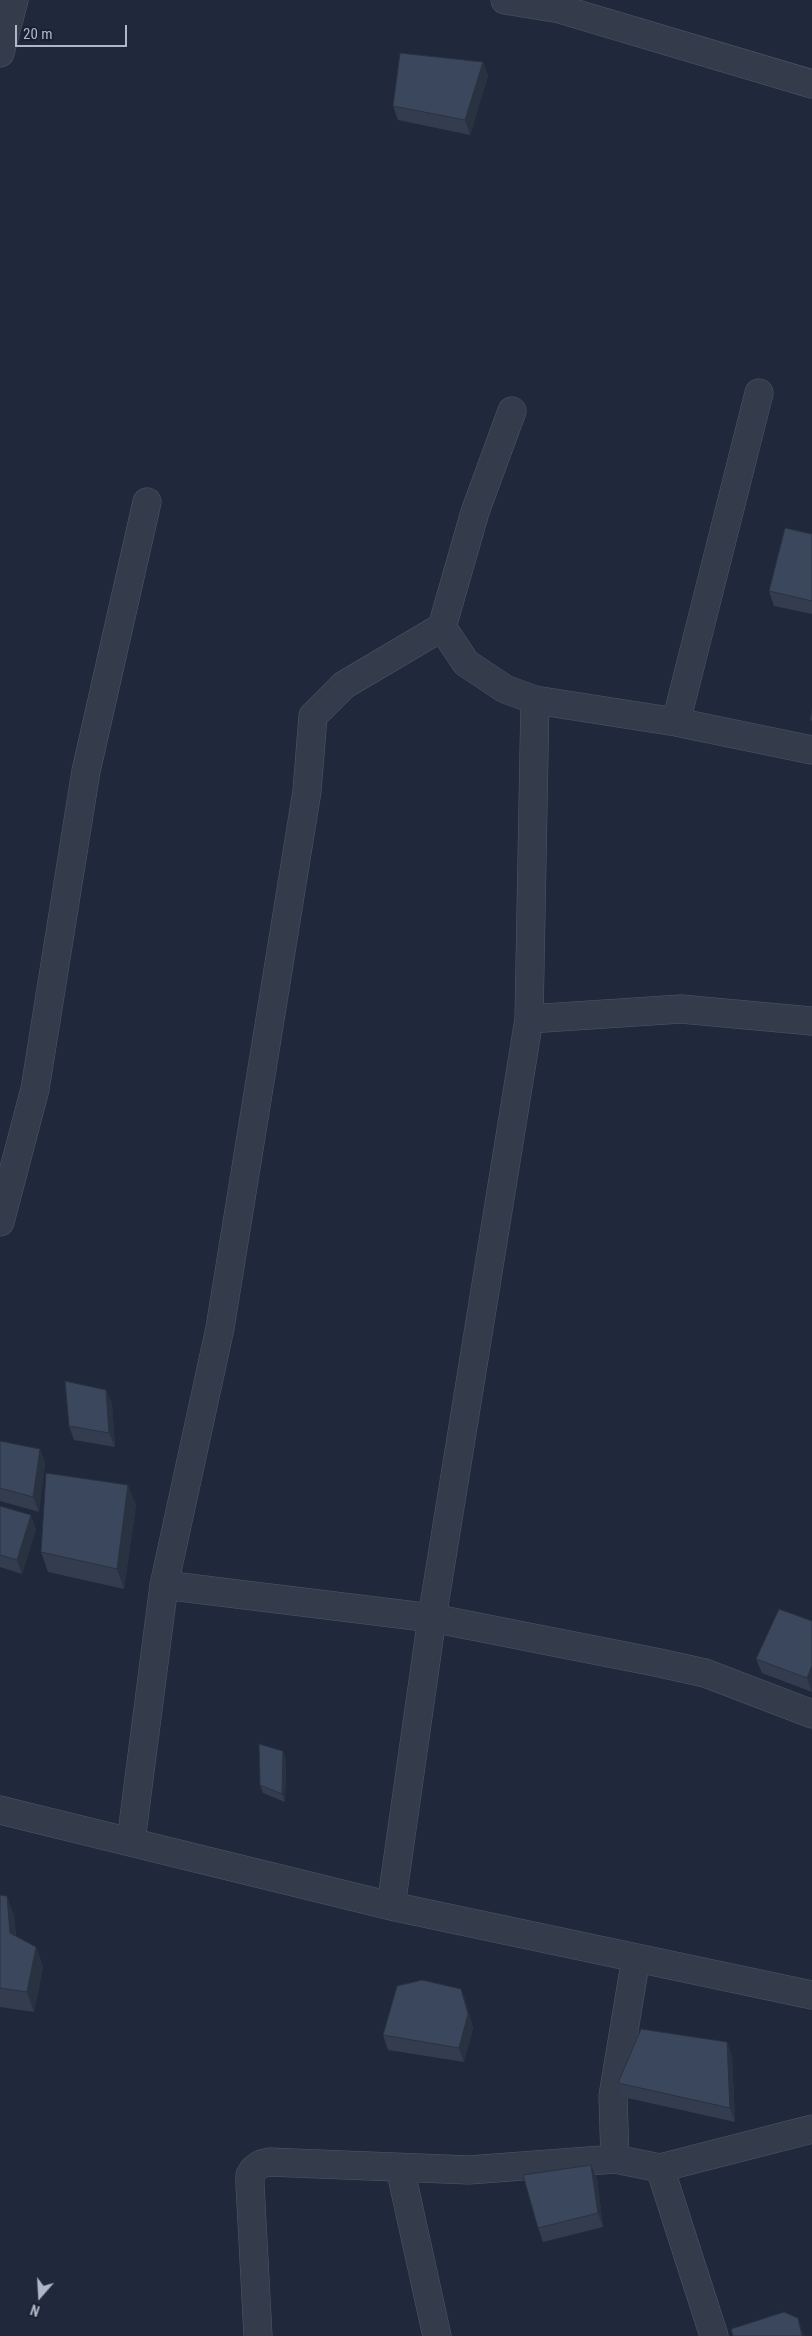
<!DOCTYPE html>
<style>
body{margin:0}
#map{position:relative;width:812px;height:2336px;overflow:hidden;background:#20293c;font-family:"Roboto Condensed",sans-serif}
canvas{display:block}
.north{position:absolute;left:15px;top:2271px;width:50px;height:50px;-webkit-text-stroke:4px #192131;paint-order:stroke;rotate:199deg;font-size:14px;font-weight:700;line-height:20px;text-align:center;color:#afb6c8}
.north::after{content:'';display:block;margin:auto;width:18px;height:22px;background:#afb6c8;clip-path:polygon(50% 0,100% 100%,50% 72%,0 100%)}
.scale{position:absolute;left:15px;top:25px;width:112px;height:22px;box-sizing:border-box;border:2px solid #afb6c8;border-top:0;padding-left:6px;font-size:15px;line-height:18px;white-space:nowrap;color:#afb6c8;-webkit-text-stroke:4px #192131;paint-order:stroke}
</style>
<div id="map">
<canvas width="812" height="2336"></canvas>
<div class="north">N</div>
<div class="scale">20 m</div>
</div>
<script>
const context = document.querySelector('canvas').getContext('2d');
context.lineJoin = 'round';
const poly = rows => new Path2D(rows.map(r => 'M' + r).join(''));
function trace(path, color, width, dash) { context.strokeStyle = color; context.lineWidth = width; context.lineCap = dash ? 'butt' : 'round'; context.setLineDash(dash || []); context.stroke(path); }
function fillPath(path, color) { context.fillStyle = color; context.fill(path, 'evenodd'); }
const minor = poly([
 [505,0,560,9,812,84],
 [0,53,14,0],
 [442,627,475,512,512,411],
 [676,722,759,393],
 [529,1019,681,1009,812,1021],
 [0,1222,35,1089,86,771,147,502],
 [164,1585,432,1618,655,1662,705,1673,812,1714],
 [0,1810,391,1906,812,1995],
 [131,1841,164,1585,220,1328,307,791,313,716,344,685,442,627,466,663,505,689,535,700,676,722,812,750],
 [391,1906,432,1618,529,1019,535,700],
 [615,2159,613,2096,636,1958],
 [400,2168,437,2336],
 [660,2168,714,2336],
 [258,2336,250,2184,250,2175,254,2169,261,2164,269,2162,469,2170,615,2159,660,2168,812,2129]
]);
trace(minor, '#4f5667', 29);
trace(minor, '#343c4c', 28);
fillPath(poly([
 [483,62,488,76,470,135,398,120,393,106],
 [812,534,812,614,774,606,769,591],
 [106,1390,112,1404,115,1447,74,1440,69,1426],
 [0,1441,40,1449,45,1463,39,1512,0,1501],
 [136,1505,124,1589,48,1572,41,1552],
 [0,1506,36,1529,22,1574,0,1567],
 [812,1621,812,1692,762,1673,756,1659],
 [286,1759,285,1802,263,1793,260,1785],
 [0,1895,14,1915,16,1936,36,1947,43,1967,34,2012,0,2007],
 [461,1989,466,2003,473,2028,464,2062,388,2050,383,2035],
 [727,2042,732,2057,735,2122,623,2097,618,2083],
 [591,2165,597,2179,603,2227,543,2242,538,2228]
]), '#333d4f');
fillPath(poly([
 [483,62,488,76,470,135,465,120],
 [106,1390,112,1404,115,1447,109,1433],
 [40,1449,45,1463,39,1512,33,1497],
 [128,1485,136,1505,124,1589,117,1569],
 [31,1515,36,1529,22,1574,17,1560],
 [812,1666,812,1692,807,1678],
 [283,1751,286,1759,285,1802,282,1794],
 [7,1896,14,1915,17,1953,10,1933],
 [36,1947,43,1967,34,2012,27,1992],
 [461,1989,466,2003,473,2028,464,2062,459,2048],
 [727,2042,732,2057,735,2122,730,2108],
 [591,2165,597,2179,603,2227,598,2213],
 [798,2318,804,2336,802,2336]
]), '#293240');
const building = poly([
 [400,53,483,62,465,120,393,106,400,53],
 [785,528,812,534,812,601,769,591,785,528],
 [812,710,812,721,810,720,812,710],
 [65,1381,106,1390,109,1433,69,1426,65,1381],
 [0,1441,40,1449,33,1497,0,1488,0,1441],
 [46,1473,128,1485,117,1569,41,1552,46,1473],
 [0,1506,31,1515,17,1560,0,1555,0,1506],
 [779,1609,812,1621,812,1666,807,1678,756,1659,779,1609],
 [259,1744,283,1751,282,1794,260,1785,259,1744],
 [0,1895,7,1896,10,1933,36,1947,27,1992,0,1988,0,1895],
 [422,1980,461,1989,468,2014,459,2048,383,2035,397,1986,422,1980],
 [641,2029,727,2042,730,2108,618,2083,641,2029],
 [591,2165,598,2213,538,2228,523,2175,591,2165],
 [784,2312,798,2318,802,2336,733,2336,731,2329,784,2312]
]);
fillPath(building, '#3b475c');
trace(building, '#293240', 1);
</script>
